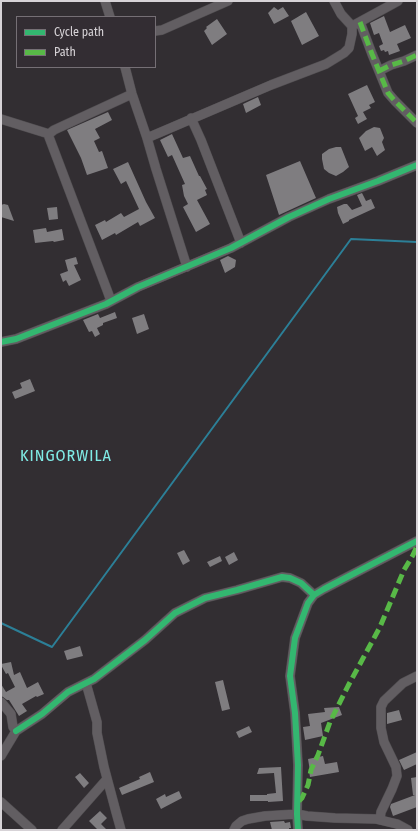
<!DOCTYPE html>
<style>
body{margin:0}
#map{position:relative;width:418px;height:831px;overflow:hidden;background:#322e32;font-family:"Fira Sans Condensed",sans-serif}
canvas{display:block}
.frame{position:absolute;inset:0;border:2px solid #d7d3d7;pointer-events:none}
.legend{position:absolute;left:16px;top:16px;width:140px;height:52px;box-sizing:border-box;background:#332d33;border:1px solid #756f75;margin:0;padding:5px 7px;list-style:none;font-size:12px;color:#d7d3d7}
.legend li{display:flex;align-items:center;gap:8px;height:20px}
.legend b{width:20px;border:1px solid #756f75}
</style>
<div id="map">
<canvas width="418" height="831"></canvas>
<div class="frame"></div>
<ul class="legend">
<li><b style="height:5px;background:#33b770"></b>Cycle path</li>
<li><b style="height:5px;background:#58b947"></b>Path</li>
</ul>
</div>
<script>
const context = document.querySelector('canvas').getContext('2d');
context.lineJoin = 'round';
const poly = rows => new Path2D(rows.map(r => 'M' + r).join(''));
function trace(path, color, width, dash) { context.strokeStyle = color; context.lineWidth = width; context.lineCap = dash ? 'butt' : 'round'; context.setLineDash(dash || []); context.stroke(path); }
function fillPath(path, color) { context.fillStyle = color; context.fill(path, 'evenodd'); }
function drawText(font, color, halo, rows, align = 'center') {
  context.font = font + ' "Fira Sans Condensed",sans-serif'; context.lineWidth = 4; context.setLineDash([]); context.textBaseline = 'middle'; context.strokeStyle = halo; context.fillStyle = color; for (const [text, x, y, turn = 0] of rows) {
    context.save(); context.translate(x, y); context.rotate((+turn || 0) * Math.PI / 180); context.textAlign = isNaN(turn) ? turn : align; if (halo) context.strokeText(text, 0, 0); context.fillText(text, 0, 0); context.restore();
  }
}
trace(poly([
 [1,623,52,647,351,239,417,242]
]), '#2c7f97', 2);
fillPath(poly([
 [274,7,278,10,283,7,289,16,274,24,268,13],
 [306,12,319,36,302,45,291,21],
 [384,16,390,32,405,25,411,38,397,44,400,51,389,55,388,51,385,52,384,50,381,51,379,46,383,44,379,33,374,35,370,23],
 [217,19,227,34,212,45,204,31,207,28,206,27],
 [367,85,375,102,369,105,371,108,363,112,367,119,358,124,355,118,358,116,348,94],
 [258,97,261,105,246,113,243,104],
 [108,112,112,120,95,129,100,138,94,141,99,152,102,151,108,168,87,175,81,158,67,130],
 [374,127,380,128,384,138,382,142,385,150,377,156,372,147,365,151,359,138,366,131],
 [172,134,183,158,190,156,199,176,200,176,207,189,205,190,207,195,197,200,210,224,196,232,183,207,188,204,184,196,182,185,185,184,172,155,168,157,160,140],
 [336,147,341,147,349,167,343,172,336,176,329,173,324,169,322,159,322,154,329,149],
 [300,161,316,198,279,215,266,175],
 [128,162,146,202,155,218,140,226,138,222,116,235,115,233,102,240,95,225,105,220,106,222,121,213,124,217,139,209,126,181,121,184,113,169],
 [362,193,366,201,371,199,375,208,349,220,349,221,343,224,338,213,337,207,344,204,347,204,352,210,362,206,357,195],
 [4,204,8,205,14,221,1,217,1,205],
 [57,207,58,219,49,220,47,208],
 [46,228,47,232,62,229,64,240,54,242,53,241,35,243,33,230],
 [228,256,236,260,235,267,225,273,220,260],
 [76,257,78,264,74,265,81,280,69,286,66,280,63,282,60,274,68,271,65,260],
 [115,312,117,318,103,323,103,325,97,328,100,334,95,337,92,331,89,332,83,320,98,314,100,318],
 [144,314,149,329,137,334,132,318],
 [30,379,35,391,15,399,12,392,22,388,20,383],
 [184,550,190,561,183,565,177,553],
 [234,552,238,560,229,565,225,557],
 [220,556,222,561,210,567,207,562],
 [80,646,83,656,67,660,64,651],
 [11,662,14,675,20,672,27,688,38,682,44,694,37,697,36,696,22,704,27,711,19,716,9,700,7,700,3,697,1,696,1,684,6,692,15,687,8,673,6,674,1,665,1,664],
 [223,680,230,709,222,711,215,682],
 [339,707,342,715,321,723,323,736,305,740,303,727,310,726,308,714,325,712,324,708],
 [399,710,402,720,387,724,387,713],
 [249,726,252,732,239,738,236,732],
 [417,752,417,764,404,770,399,760],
 [323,756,325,764,337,762,339,772,310,777,309,771,310,771,308,759],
 [281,767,283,801,268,802,268,801,250,801,250,795,267,795,267,794,276,793,274,773,257,774,259,768],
 [150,772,154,782,122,795,119,788,140,779,139,777],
 [80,773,89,783,84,788,75,777],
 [417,777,417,807,393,816,390,807,391,804,415,795,413,795,411,778],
 [179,791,182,798,161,809,156,799,165,794,166,797],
 [100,811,107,818,101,824,107,830,98,830,89,821],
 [284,821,285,823,290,822,291,828,289,828,289,830,272,830,270,822]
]), '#7f7d80');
const minor = poly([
 [105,1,110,17],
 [360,22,372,54,388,93,395,101,417,123],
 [356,24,398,1],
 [155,31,162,30,228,1],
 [125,67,132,94,147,138,156,169,187,267],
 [379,71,391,65,404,61,417,55],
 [191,118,201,140,241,243],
 [1,119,49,134],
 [147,138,271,85,326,64,344,53,349,48,352,34,352,26,341,14,334,1],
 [111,301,107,290,49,137,49,134,54,130,132,94],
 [1,342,16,339,106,304,138,287,231,248,289,217,329,199,378,181,417,165],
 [86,683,97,722,97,733,104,767,116,812,121,830],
 [1,702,11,714,13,727,16,731,1,756],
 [16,731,42,714,68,692,94,679,145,640,175,613,205,598,237,590,282,577,290,578,301,583,314,595],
 [1,802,32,830],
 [380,820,381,812,392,789,397,776,396,767,384,742,381,728,381,707,384,701,403,683,417,676],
 [62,830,107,779],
 [234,830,236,826,242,821,248,819,265,816,297,814,307,816,335,818,376,819,397,824,408,830],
 [298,830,297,814,298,765,295,713,290,676,295,638,308,603,314,595,324,589,417,541]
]);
trace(minor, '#4f4c4f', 10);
trace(minor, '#625e62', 9);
trace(poly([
 [360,22,372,54,388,93,395,101,417,123],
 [379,71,391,65,404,61,417,55],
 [299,801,302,798,308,785,311,770,318,755,330,722,348,686,380,627,404,570,413,555,417,546]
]), '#58b947', 5, [10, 5]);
trace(poly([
 [1,342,16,339,106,304,138,287,231,248,289,217,329,199,378,181,417,165],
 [16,731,42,714,68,692,94,679,145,640,175,613,205,598,237,590,282,577,290,578,301,583,314,595],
 [298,830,297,814,298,765,295,713,290,676,295,638,308,603,314,595,324,589,417,541]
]), '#33b770', 6);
context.letterSpacing = '1px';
drawText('16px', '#80ece6', '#332d33', [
 ["KINGORWILA",66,457]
]);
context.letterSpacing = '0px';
</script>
